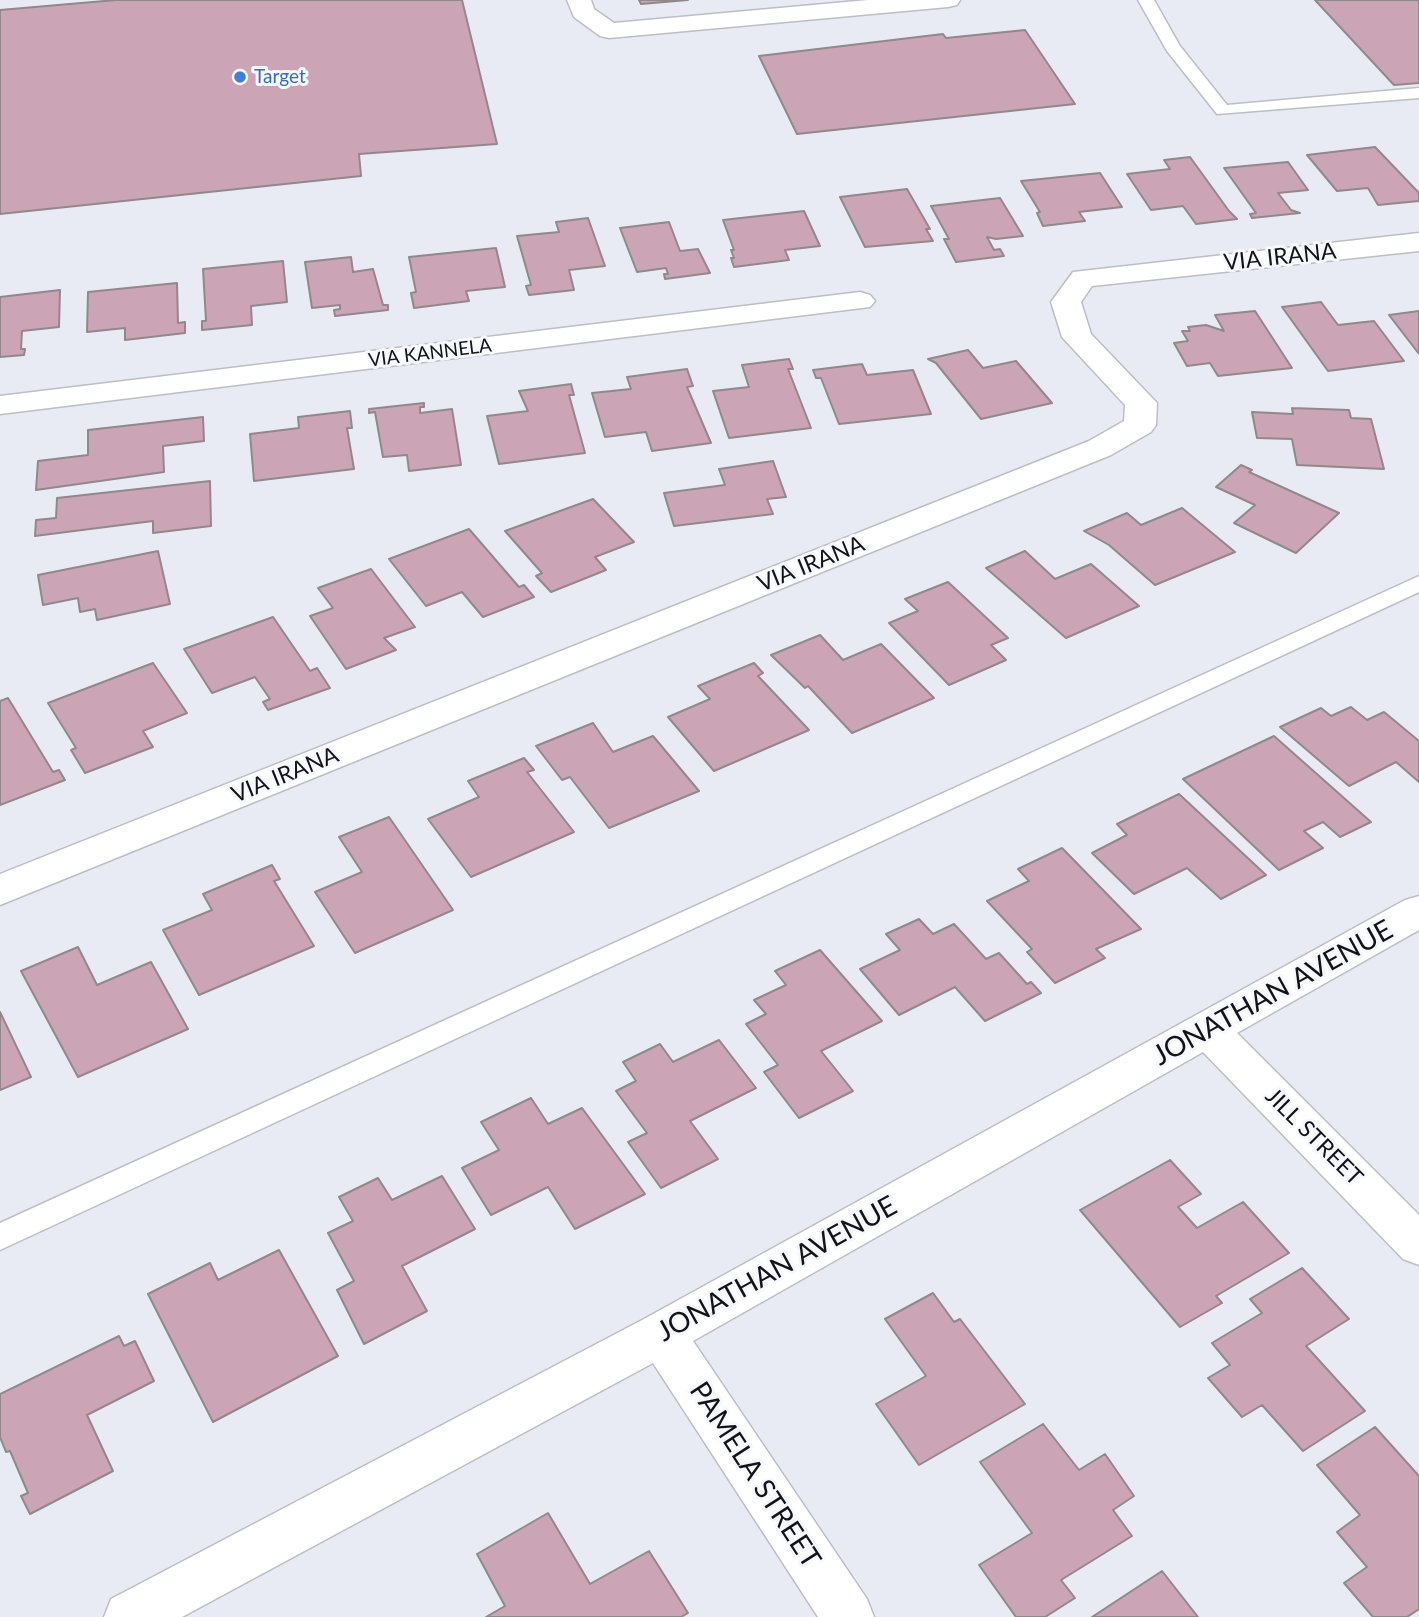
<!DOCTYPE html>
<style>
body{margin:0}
canvas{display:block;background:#e9ebf4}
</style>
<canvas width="1419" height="1617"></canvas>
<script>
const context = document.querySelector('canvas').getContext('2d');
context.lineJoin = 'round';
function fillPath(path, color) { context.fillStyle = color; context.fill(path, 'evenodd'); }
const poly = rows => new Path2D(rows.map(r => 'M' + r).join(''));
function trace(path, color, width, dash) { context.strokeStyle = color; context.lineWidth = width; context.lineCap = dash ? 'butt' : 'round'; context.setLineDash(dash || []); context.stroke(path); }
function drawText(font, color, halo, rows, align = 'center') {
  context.font = font + ' Lato,sans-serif'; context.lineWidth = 6; context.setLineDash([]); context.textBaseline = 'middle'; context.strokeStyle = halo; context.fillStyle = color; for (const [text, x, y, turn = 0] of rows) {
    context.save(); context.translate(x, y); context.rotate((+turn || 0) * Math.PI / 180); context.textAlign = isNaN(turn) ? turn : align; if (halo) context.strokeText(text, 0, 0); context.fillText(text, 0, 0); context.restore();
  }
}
const building = poly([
 [116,0,462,0,497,144,359,154,361,176,0,214,0,10,116,0],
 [639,0,688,0,641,4,639,0],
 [1315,0,1419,0,1419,83,1394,85,1315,0],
 [1025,30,1075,104,797,134,759,56,943,34,946,38,1025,30],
 [1375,147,1419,193,1419,201,1378,205,1368,188,1337,191,1307,155,1375,147],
 [1190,157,1229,211,1237,219,1196,224,1183,206,1151,210,1127,174,1170,169,1164,160,1190,157],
 [1288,162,1308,190,1278,193,1291,210,1300,213,1252,218,1250,214,1256,213,1224,168,1288,162],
 [1100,173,1122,207,1079,212,1085,221,1043,226,1037,213,1040,212,1021,181,1100,173],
 [907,189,930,229,926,229,933,241,865,247,840,197,907,189],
 [1000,198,1023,236,996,239,987,237,994,250,1000,249,1004,256,956,262,944,239,949,239,931,206,1000,198],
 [804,211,820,246,785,250,789,260,734,267,731,258,734,258,731,250,734,250,723,220,804,211],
 [588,218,605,266,569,270,574,290,529,295,526,286,531,285,517,236,559,232,556,222,588,218],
 [669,222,680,251,698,249,710,273,665,279,664,274,668,274,666,268,637,272,620,228,669,222],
 [496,248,505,287,466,291,469,301,414,308,411,293,416,292,409,257,496,248],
 [351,257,353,272,373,269,383,305,388,305,388,310,335,316,334,310,340,309,340,305,312,308,305,262,351,257],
 [283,261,287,302,251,306,252,325,202,330,202,321,206,321,203,269,283,261],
 [177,283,178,323,185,322,185,333,125,340,125,328,87,332,88,292,177,283],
 [60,290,59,327,22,331,21,349,25,349,24,355,0,357,0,297,60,290],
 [1321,302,1338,325,1374,321,1404,361,1328,371,1282,307,1321,302],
 [1255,311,1292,368,1218,376,1210,363,1187,366,1174,343,1188,341,1182,331,1190,331,1188,327,1206,325,1224,331,1215,315,1255,311],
 [1419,311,1419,354,1389,315,1419,311],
 [968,350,983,368,1016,361,1052,403,981,419,936,363,928,359,968,350],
 [789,359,793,369,788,369,811,428,729,438,713,391,749,387,742,365,789,359],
 [862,364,867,375,913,370,931,414,839,424,821,378,816,378,813,370,862,364],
 [687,369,693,386,687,387,711,443,652,451,646,432,605,437,592,393,631,389,627,377,687,369],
 [571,384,574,395,569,395,585,453,499,464,487,416,528,411,519,391,571,384],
 [424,403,424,407,420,407,420,413,452,409,461,465,409,471,407,455,383,457,375,412,369,413,369,409,424,403],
 [1292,408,1349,410,1351,418,1371,419,1384,469,1297,465,1292,439,1257,438,1252,412,1293,414,1292,408],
 [350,411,352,428,347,428,354,469,254,481,250,434,299,428,298,417,350,411],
 [203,417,204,441,163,446,164,472,36,490,38,461,88,455,88,430,203,417],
 [773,461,786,497,767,499,773,514,674,526,664,493,725,485,719,469,773,461],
 [1241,465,1252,470,1249,472,1339,513,1296,553,1234,523,1255,505,1216,487,1241,465],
 [210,481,211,526,153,533,153,521,35,536,36,520,56,518,57,498,210,481],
 [593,499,634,542,595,557,606,570,551,592,536,576,542,573,505,531,593,499],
 [1182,508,1235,552,1155,585,1109,545,1084,531,1127,513,1141,525,1182,508],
 [469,529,519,587,524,585,534,597,483,617,462,592,426,606,389,559,469,529],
 [158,551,170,604,97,620,95,609,80,612,78,598,43,605,38,575,158,551],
 [1025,551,1055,579,1091,564,1139,606,1066,638,986,568,1025,551],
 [371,569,415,627,384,638,396,650,346,669,310,616,333,608,318,588,371,569],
 [948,582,1008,638,991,645,1006,660,949,685,889,623,918,611,905,599,948,582],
 [273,617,310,671,317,668,330,688,268,710,263,702,270,699,255,677,212,693,184,649,273,617],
 [820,635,843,660,881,644,934,698,852,733,808,686,805,688,771,655,820,635],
 [153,663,187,713,143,731,153,747,85,773,71,750,76,748,48,703,153,663],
 [754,663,763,673,758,676,809,730,714,771,668,717,710,699,698,686,754,663],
 [8,698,53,772,59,770,65,780,0,805,0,701,8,698],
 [1351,707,1367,720,1384,712,1419,741,1419,782,1396,762,1349,786,1280,727,1321,708,1331,716,1351,707],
 [593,723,613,752,653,736,699,791,609,828,570,777,562,780,536,746,593,723],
 [1274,736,1371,822,1340,837,1323,822,1304,831,1323,848,1279,870,1183,779,1274,736],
 [524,758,534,770,527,772,574,832,471,877,428,819,479,797,468,781,524,758],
 [1179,794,1266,875,1221,899,1187,868,1134,894,1092,853,1127,835,1117,824,1179,794],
 [389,817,453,910,355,953,315,892,362,872,339,837,389,817],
 [1062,848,1141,929,1096,949,1105,958,1055,983,1027,952,1032,949,987,901,1029,881,1018,869,1062,848],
 [272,865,280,879,274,881,314,946,199,995,163,930,212,910,203,894,272,865],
 [919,919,933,934,954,924,986,959,999,953,1027,984,1031,982,1041,993,985,1021,955,987,899,1015,860,969,900,950,886,934,919,919],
 [78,947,97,985,151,962,188,1029,78,1077,21,971,78,947],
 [820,950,882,1021,821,1051,853,1091,799,1118,764,1072,778,1065,746,1024,766,1014,754,1000,786,985,775,971,820,950],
 [0,1012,31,1077,0,1090,0,1012],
 [719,1040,756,1088,690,1121,718,1159,661,1188,628,1142,647,1133,616,1091,636,1081,623,1062,660,1044,673,1062,719,1040],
 [531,1098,548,1124,582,1108,645,1194,575,1229,548,1187,491,1215,462,1168,499,1150,481,1122,531,1098],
 [1170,1160,1201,1194,1178,1207,1197,1228,1243,1202,1289,1253,1216,1296,1222,1303,1180,1327,1080,1210,1170,1160],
 [442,1176,475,1229,402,1266,427,1311,364,1344,337,1290,354,1281,328,1233,353,1221,339,1197,378,1178,392,1200,442,1176],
 [279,1250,338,1356,213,1422,148,1294,210,1263,218,1280,279,1250],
 [1302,1268,1349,1319,1306,1346,1365,1411,1303,1451,1262,1405,1242,1417,1208,1378,1230,1365,1212,1343,1262,1313,1250,1299,1302,1268],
 [933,1293,954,1322,960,1319,1025,1404,919,1465,876,1404,926,1376,885,1319,933,1293],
 [119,1336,124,1346,135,1341,154,1381,87,1415,113,1471,30,1514,21,1496,28,1493,10,1451,6,1452,0,1437,0,1394,119,1336],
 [1043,1424,1079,1470,1105,1454,1134,1496,1113,1510,1132,1536,1061,1580,1075,1598,1045,1617,1016,1617,979,1565,1032,1533,980,1462,1043,1424],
 [1375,1427,1419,1476,1419,1609,1407,1617,1373,1617,1344,1583,1367,1567,1337,1532,1360,1515,1317,1465,1375,1427],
 [548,1513,590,1584,649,1551,688,1613,681,1617,486,1617,505,1606,477,1554,548,1513],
 [1162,1571,1198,1617,1092,1617,1162,1571]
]);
fillPath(building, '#cba5b5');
trace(building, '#92888c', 2);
const lane = poly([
 [1138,0,1154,0,1180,46,1227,105,1419,88,1419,98,1217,114,1167,51,1138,0],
 [1419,576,1419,592,0,1250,0,1223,1419,576]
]);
const street = poly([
 [567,0,591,0,594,9,614,23,868,0,960,0,957,5,948,7,609,38,600,36,574,17,567,0],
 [1419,233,1419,251,1092,286,1081,302,1091,334,1157,403,1156,425,1151,432,1111,455,0,905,0,874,1089,441,1124,421,1125,405,1062,337,1051,302,1073,272,1419,233],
 [860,292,870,295,875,301,870,307,0,414,0,396,860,292],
 [1419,896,1419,930,1237,1033,1419,1215,1419,1265,1403,1259,1203,1052,693,1341,867,1599,874,1617,818,1617,653,1363,182,1617,104,1617,111,1599,644,1319,1405,900,1419,896]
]);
trace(lane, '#bcbec6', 3);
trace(street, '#bcbec6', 3);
fillPath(lane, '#fff');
fillPath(street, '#fff');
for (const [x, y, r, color] of [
 [240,77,7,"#3f7fe0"]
]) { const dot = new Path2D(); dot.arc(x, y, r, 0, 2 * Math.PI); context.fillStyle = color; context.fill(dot); trace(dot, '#f7f8fe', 2.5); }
drawText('19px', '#366cbe', '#f7f8fe', [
 ["Target",254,77]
], 'left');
drawText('19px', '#131417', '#f7f8fe', [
 ["VIA KANNELA",430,353,-7]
]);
drawText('23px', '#131417', '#f7f8fe', [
 ["VIA IRANA",1280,257,-6],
 ["VIA IRANA",811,564,-22],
 ["VIA IRANA",285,775,-22],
 ["JILL STREET",1314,1137,45]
]);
drawText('28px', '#131417', '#f7f8fe', [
 ["JONATHAN AVENUE",1273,993,-29],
 ["JONATHAN AVENUE",777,1269,-29],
 ["PAMELA STREET",755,1475,57]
]);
</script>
